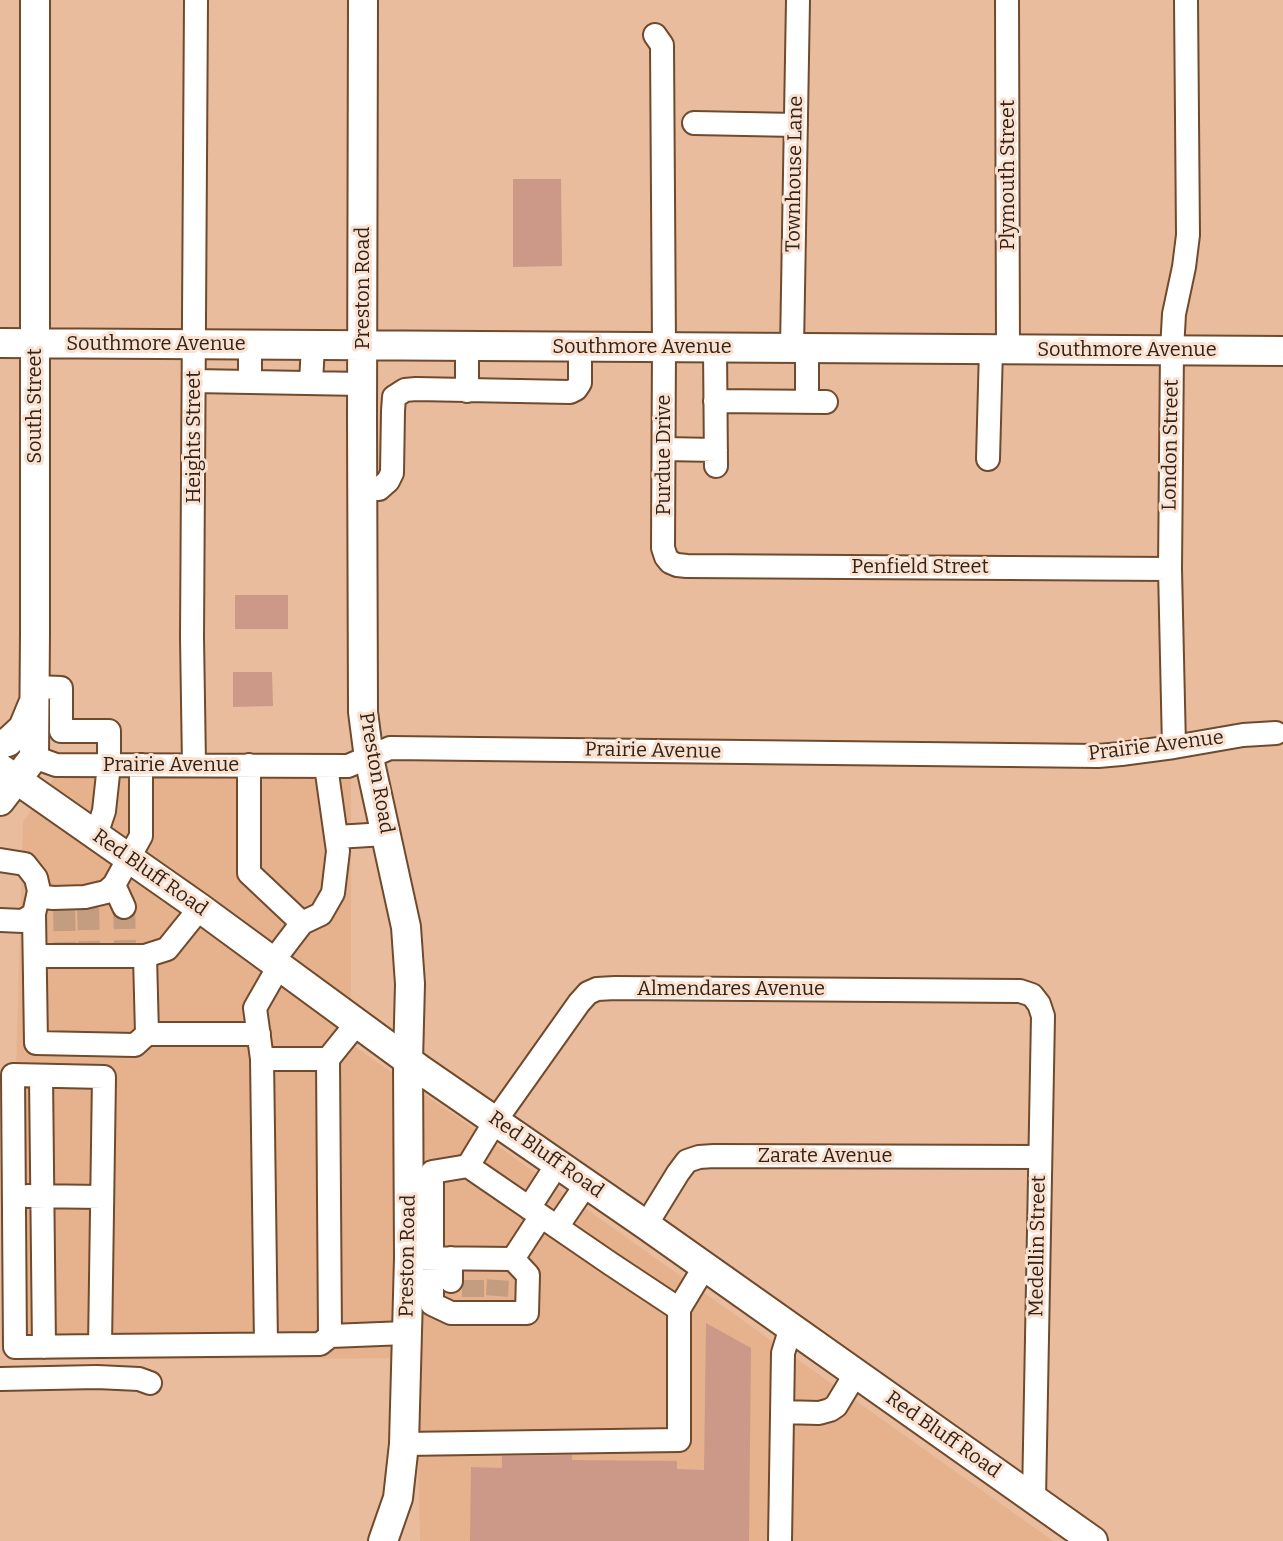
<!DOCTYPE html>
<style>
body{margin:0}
canvas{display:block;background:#e8bc9c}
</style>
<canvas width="1283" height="1541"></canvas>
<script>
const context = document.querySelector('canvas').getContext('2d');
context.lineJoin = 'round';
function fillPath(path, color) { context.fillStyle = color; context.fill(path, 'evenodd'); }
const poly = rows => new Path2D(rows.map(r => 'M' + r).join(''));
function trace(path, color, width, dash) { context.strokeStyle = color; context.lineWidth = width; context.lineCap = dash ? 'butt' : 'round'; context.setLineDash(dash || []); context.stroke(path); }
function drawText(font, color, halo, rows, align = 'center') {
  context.font = font + ' Bitter,serif'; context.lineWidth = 6; context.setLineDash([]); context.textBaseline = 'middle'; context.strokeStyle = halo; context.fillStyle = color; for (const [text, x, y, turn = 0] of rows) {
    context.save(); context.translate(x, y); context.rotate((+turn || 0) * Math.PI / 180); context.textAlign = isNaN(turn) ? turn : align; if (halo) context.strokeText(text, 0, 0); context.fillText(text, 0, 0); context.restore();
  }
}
fillPath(poly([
 [57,774,351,775,351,1044,457,1117,1053,1541,420,1541,416,1358,8,1360,23,822]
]), '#e5b28d');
fillPath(poly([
 [513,179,561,179,562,266,513,267],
 [235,595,288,595,288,629,235,629],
 [233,672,272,672,273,706,233,707],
 [706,1323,751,1348,749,1541,470,1541,471,1467,502,1468,502,1456,572,1455,572,1460,677,1461,677,1469,704,1470]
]), '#cc9888');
trace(poly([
 [124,907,125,943],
 [88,908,89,944],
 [64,909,65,944],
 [497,1296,498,1280],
 [473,1297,473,1280]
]), '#c49d81', 22, [22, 11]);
const minor = poly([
 [1007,0,1008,350],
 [655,35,662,45,664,347,663,548,666,557,670,562,677,565,687,566,1170,569],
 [694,123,796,125],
 [715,347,716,466],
 [792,348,798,0],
 [807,348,807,402],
 [194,381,362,384],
 [250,382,250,344],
 [311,383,313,345],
 [467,391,467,346],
 [715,401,826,402],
 [664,449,716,450],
 [988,459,991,349],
 [362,488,379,489,388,481,392,473,393,411,394,397,405,390,416,389,570,392,576,389,580,383,580,346],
 [35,687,61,688,61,731,109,731,109,765,104,811,96,835],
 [1174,747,1170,569,1172,350,1174,314,1184,267,1188,235,1186,0],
 [34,757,56,765,348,766,390,748,1098,756,1121,754,1174,747,1243,735,1276,733],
 [194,765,192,637,196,0],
 [249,765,249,873,302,923],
 [336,837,386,834],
 [0,860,25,864,36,878,39,891,34,914,23,921,0,920],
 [114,885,124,907],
 [38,896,53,898,85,897,106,892,114,885,141,836,141,765],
 [34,914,36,1043,135,1045,147,1034],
 [35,956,145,956,147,1034,259,1034],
 [145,956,167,949,200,908],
 [273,961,302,923,321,914,333,893,338,851,326,766],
 [262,1059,328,1059,330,1336],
 [328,1059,357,1023],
 [41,1076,44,1347],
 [28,1196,102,1197],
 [529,1208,558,1163],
 [646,1225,678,1173,687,1161,699,1157,714,1156,1040,1157],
 [557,1227,587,1183],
 [419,1258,513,1259,541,1216],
 [513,1259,528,1275,527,1313,451,1313,432,1304,432,1172,468,1166,496,1120,579,1003,588,993,597,989,615,988,1020,991,1032,995,1039,1004,1043,1016,1034,1499],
 [451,1281,451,1258],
 [679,1309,705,1266],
 [266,1344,262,1059,255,1008,279,966],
 [100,1346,104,1077,13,1075,15,1347,100,1346,320,1344,330,1336,406,1333],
 [0,1379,97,1377,139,1379,150,1383],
 [782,1412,819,1413,830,1410,836,1406,856,1373],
 [404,1444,679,1440,679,1309,611,1264,468,1166],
 [780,1541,783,1353,791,1327]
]);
const major = poly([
 [363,0,362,418,363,712,369,758,406,927,410,984,408,1061,409,1258,404,1444,398,1498,383,1541],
 [0,343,1283,351],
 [0,744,8,742,23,728,33,704],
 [0,768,200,908,421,1070,646,1225,1093,1541],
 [0,801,34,757,35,633,35,0]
]);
trace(minor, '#704a2d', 26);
trace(major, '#704a2d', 32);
trace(minor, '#fff', 22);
trace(major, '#fff', 28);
drawText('20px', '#332215', '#f9e2d2', [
 ["Townhouse Lane",795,174,-89],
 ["Plymouth Street",1008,175,-90],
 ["Preston Road",363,288,-90],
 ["Southmore Avenue",156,344],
 ["Southmore Avenue",642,347],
 ["Southmore Avenue",1127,350],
 ["South Street",35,406,-90],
 ["Heights Street",194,437,-90],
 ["London Street",1171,445,-89],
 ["Purdue Drive",664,455,-90],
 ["Penfield Street",920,567],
 ["Prairie Avenue",1156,746,-7],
 ["Prairie Avenue",653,751,1],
 ["Prairie Avenue",171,765],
 ["Preston Road",376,773,80],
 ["Red Bluff Road",150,873,35],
 ["Almendares Avenue",731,989],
 ["Red Bluff Road",546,1155,35],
 ["Zarate Avenue",825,1156],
 ["Medellin Street",1038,1246,-89],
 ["Preston Road",408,1256,-89],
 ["Red Bluff Road",943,1435,35]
]);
</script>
